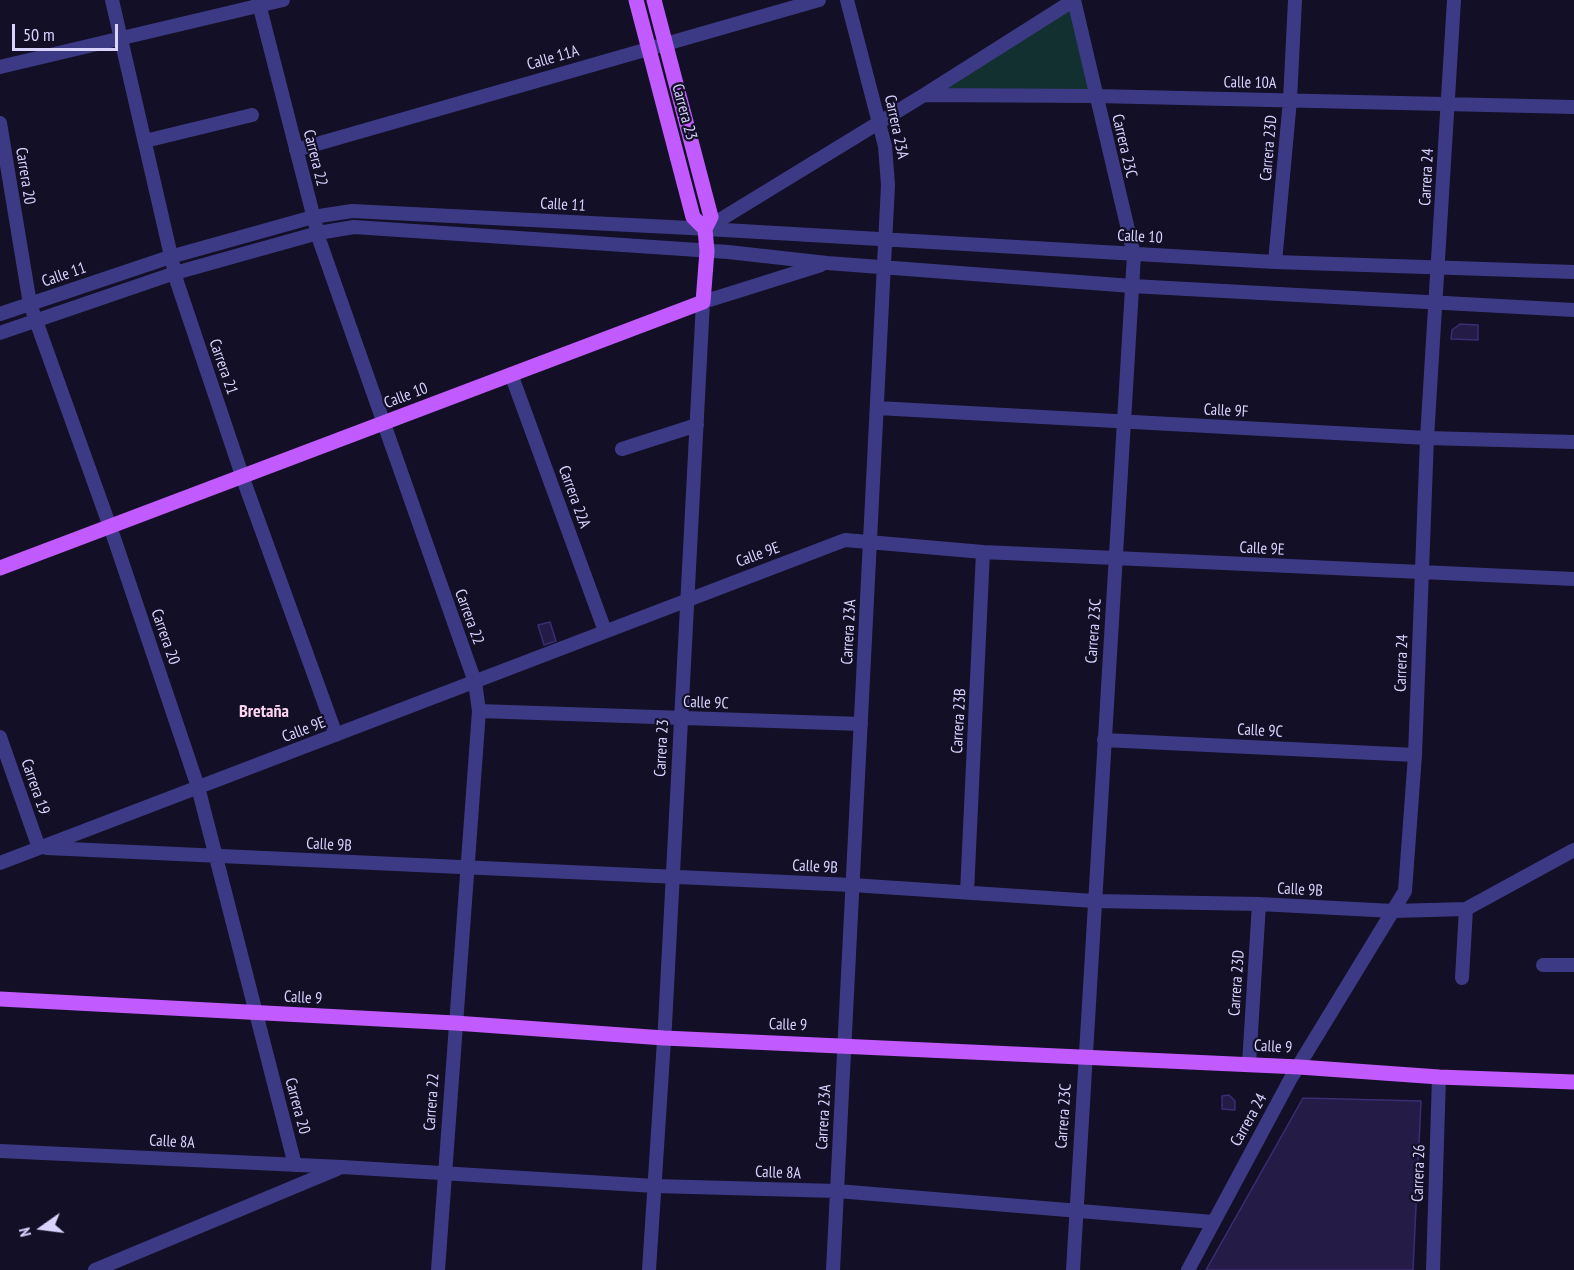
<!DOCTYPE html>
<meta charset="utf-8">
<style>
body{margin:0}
#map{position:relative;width:1574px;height:1270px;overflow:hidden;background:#130f26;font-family:"PT Sans Narrow",sans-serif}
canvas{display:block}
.north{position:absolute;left:12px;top:1198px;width:60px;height:60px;-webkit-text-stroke:4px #130f26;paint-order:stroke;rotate:256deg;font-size:16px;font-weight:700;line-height:24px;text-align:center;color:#d9d4ff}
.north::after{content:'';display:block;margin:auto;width:21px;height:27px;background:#d9d4ff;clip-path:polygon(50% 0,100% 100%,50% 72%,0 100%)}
.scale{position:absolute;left:12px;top:24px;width:106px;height:27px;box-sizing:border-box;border:3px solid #d9d4ff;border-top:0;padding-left:8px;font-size:18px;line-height:21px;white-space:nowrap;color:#d9d4ff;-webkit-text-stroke:4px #130f26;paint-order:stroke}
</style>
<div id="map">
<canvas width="1574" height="1270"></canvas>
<div class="north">N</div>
<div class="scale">50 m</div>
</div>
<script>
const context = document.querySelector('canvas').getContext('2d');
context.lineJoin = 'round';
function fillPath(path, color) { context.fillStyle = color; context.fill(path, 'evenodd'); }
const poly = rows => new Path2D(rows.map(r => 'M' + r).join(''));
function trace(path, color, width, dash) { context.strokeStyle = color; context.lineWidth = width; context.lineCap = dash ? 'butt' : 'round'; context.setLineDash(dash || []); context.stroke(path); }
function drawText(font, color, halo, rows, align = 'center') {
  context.font = font + ' "PT Sans Narrow",sans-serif'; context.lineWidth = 4.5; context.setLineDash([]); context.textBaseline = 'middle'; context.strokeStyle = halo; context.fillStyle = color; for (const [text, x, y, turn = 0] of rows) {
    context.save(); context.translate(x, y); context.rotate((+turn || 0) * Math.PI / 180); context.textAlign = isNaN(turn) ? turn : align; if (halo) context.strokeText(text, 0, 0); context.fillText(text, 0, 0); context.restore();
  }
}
fillPath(poly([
 [1074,0,1096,96,924,95]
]), '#12302f');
const building = poly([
 [1460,324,1478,325,1478,340,1451,339,1452,330,1460,324],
 [550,622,556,641,544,645,538,625,550,622],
 [1229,1095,1235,1101,1235,1110,1222,1109,1222,1096,1229,1095],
 [1303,1098,1421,1101,1413,1270,1206,1270,1303,1098]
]);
fillPath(building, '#241b47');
trace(building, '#3b2d73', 1.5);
trace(poly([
 [112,0,177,282,246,487,336,735],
 [258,0,320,242,475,682,479,711,438,1270],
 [0,67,283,0],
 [924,95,1096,96,1574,107],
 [0,123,30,304,114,538,198,787,295,1165],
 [145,141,252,115],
 [296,150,819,0],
 [705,229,924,95,1074,0],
 [1275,262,1290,100,1295,0],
 [0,314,170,257,313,217,352,211,690,228,1275,262,1574,272],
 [0,333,175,273,318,233,354,227,728,252,827,263,1132,286,1574,310],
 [511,374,605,631],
 [877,408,1427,438,1574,442],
 [622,449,697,425],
 [479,711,861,724],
 [0,737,39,848],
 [1104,740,1415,755],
 [47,848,852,885,1094,901,1259,904,1393,911,1466,909,1574,850],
 [0,863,845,540,983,552,1574,579],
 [967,892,983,552],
 [1543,965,1574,965],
 [1462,978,1466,909],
 [1249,1064,1259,904],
 [0,1151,342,1167,655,1186,837,1191,1213,1222],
 [95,1270,337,1169],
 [649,1270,665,1025,703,302,821,265],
 [833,1270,888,185,885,146,847,0],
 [1073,1270,1134,255,1074,0],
 [1188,1270,1291,1078,1405,891,1415,755,1427,438,1454,0],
 [1433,1270,1439,1077]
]), '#3d3a85', 14);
trace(poly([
 [654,0,711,217,705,229],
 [0,568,703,302,707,251,705,229,693,217,636,0],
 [0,999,455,1023,664,1038,1299,1067,1439,1077,1574,1082]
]), '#c25bff', 15);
drawText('16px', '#d9d4ff', '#130f26', [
 ["Calle 11A",553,58,-16],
 ["Calle 10A",1250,83,1],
 ["Carrera 23",684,112,75],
 ["Carrera 23A",896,127,78],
 ["Carrera 23C",1124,146,77],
 ["Carrera 23D",1269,148,-85],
 ["Carrera 22",315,158,76],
 ["Carrera 20",25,176,81],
 ["Carrera 24",1427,177,-87],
 ["Calle 11",563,205,3],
 ["Calle 10",1140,237,3],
 ["Calle 11",64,275,-19],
 ["Carrera 21",223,367,71],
 ["Calle 10",406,396,-21],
 ["Calle 9F",1226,411,3],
 ["Carrera 22A",574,497,70],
 ["Calle 9E",1262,549,3],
 ["Calle 9E",758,555,-20],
 ["Carrera 22",469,617,70],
 ["Carrera 23C",1094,631,-86],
 ["Carrera 23A",849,632,-87],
 ["Carrera 20",165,637,71],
 ["Carrera 24",1402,663,-88],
 ["Calle 9C",706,703,2],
 ["Carrera 23B",959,721,-87],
 ["Calle 9E",304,730,-21],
 ["Calle 9C",1260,731,3],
 ["Carrera 23",662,748,-87],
 ["Carrera 19",35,787,71],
 ["Calle 9B",329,845,3],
 ["Calle 9B",815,867,3],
 ["Calle 9B",1300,890,3],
 ["Carrera 23D",1237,983,-86],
 ["Calle 9",303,998,3],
 ["Calle 9",788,1025,2],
 ["Calle 9",1273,1047,3],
 ["Carrera 22",432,1102,-86],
 ["Carrera 20",297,1106,75],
 ["Carrera 23C",1064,1116,-86],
 ["Carrera 23A",824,1117,-87],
 ["Carrera 24",1249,1120,-61],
 ["Calle 8A",172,1142,3],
 ["Calle 8A",778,1173,2],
 ["Carrera 26",1419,1173,-88]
]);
drawText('bold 18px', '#ffd6f0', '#130f26', [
 ["Bretaña",264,712]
]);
</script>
